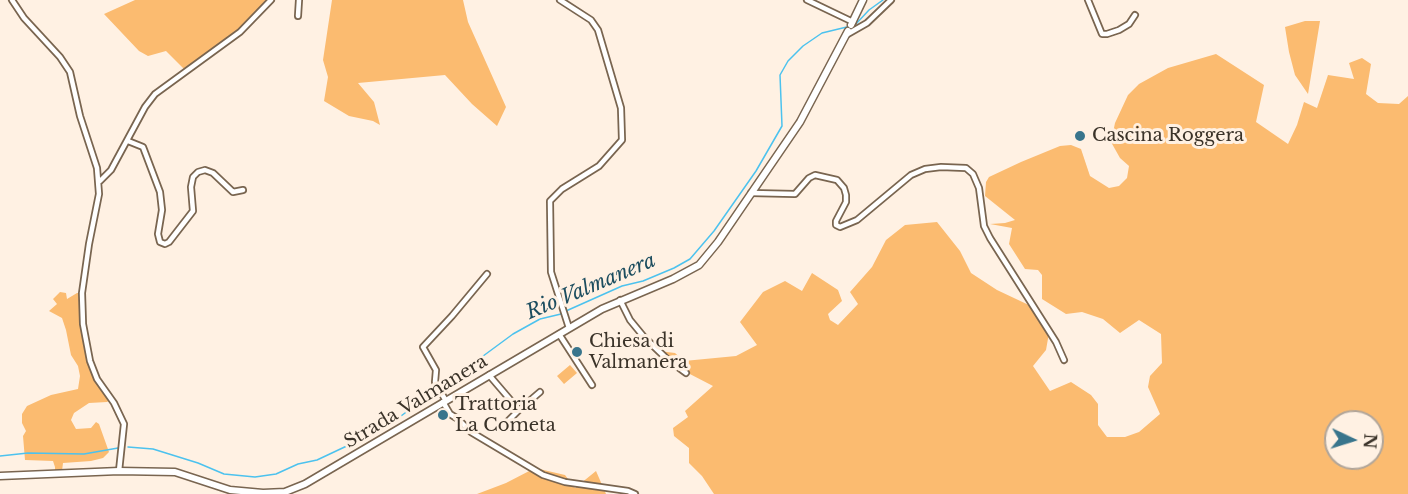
<!DOCTYPE html>
<style>
body{margin:0}
#map{position:relative;width:1408px;height:494px;overflow:hidden;background:#fff1e3;font-family:"Libre Baskerville",serif}
canvas{display:block}
.north{position:absolute;left:1324px;top:410px;width:60px;height:60px;box-sizing:border-box;background:#fff1e3;border:2px solid #b1a599;border-radius:50%;rotate:94deg;font-size:16px;font-weight:700;line-height:24px;text-align:center;color:#3b3329}
.north::after{content:'';display:block;margin:auto;width:21px;height:27px;background:#39758c;clip-path:polygon(50% 0,100% 100%,50% 72%,0 100%)}
</style>
<div id="map">
<canvas width="1408" height="494"></canvas>
<div class="north">N</div>
</div>
<script>
const context = document.querySelector('canvas').getContext('2d');
context.lineJoin = 'round';
function fillPath(path, color) { context.fillStyle = color; context.fill(path, 'evenodd'); }
const poly = rows => new Path2D(rows.map(r => 'M' + r).join(''));
function trace(path, color, width, dash) { context.strokeStyle = color; context.lineWidth = width; context.lineCap = dash ? 'butt' : 'round'; context.setLineDash(dash || []); context.stroke(path); }
function drawText(font, color, halo, rows, align = 'center') {
  context.font = font + ' "Libre Baskerville",serif'; context.lineWidth = 6; context.setLineDash([]); context.textBaseline = 'middle'; context.strokeStyle = halo; context.fillStyle = color; for (const [text, x, y, turn = 0] of rows) {
    context.save(); context.translate(x, y); context.rotate((+turn || 0) * Math.PI / 180); context.textAlign = isNaN(turn) ? turn : align; if (halo) context.strokeText(text, 0, 0); context.fillText(text, 0, 0); context.restore();
  }
}
fillPath(poly([
 [135,0,271,0,240,32,186,71,166,51,148,56,139,51,104,14],
 [332,0,463,0,468,22,506,107,497,126,472,104,445,75,358,83,374,102,380,125,373,121,349,116,324,101,328,77,323,60],
 [1305,21,1320,21,1308,94,1295,75,1289,52,1285,27],
 [1216,54,1264,85,1256,122,1288,144,1297,125,1304,102,1317,108,1328,75,1354,79,1349,63,1362,58,1371,64,1366,94,1378,103,1399,104,1408,96,1408,494,714,494,702,476,689,463,689,448,674,436,673,428,688,417,685,411,713,386,686,372,659,351,675,353,684,361,736,356,757,345,740,322,763,292,785,281,802,291,812,273,838,290,842,301,828,314,830,320,838,325,858,304,850,292,872,267,886,240,905,225,937,222,960,251,971,273,997,290,1033,307,1049,333,1046,350,1033,366,1050,391,1071,382,1091,395,1098,404,1098,425,1107,437,1125,437,1139,432,1160,414,1148,387,1150,376,1162,363,1161,334,1139,320,1120,333,1103,319,1082,312,1066,314,1042,299,1042,275,1038,270,1025,269,1009,244,1012,228,990,224,1005,223,1015,220,985,196,986,182,989,177,1021,162,1060,146,1071,145,1081,149,1090,176,1109,188,1119,186,1127,178,1129,166,1120,158,1111,142,1115,123,1128,95,1139,84,1168,68],
 [1336,422,1372,422,1372,458,1336,458],
 [60,292,66,293,67,299,77,293,82,293,85,342,97,379,111,399,107,402,89,403,74,413,71,420,76,429,91,428,96,422,99,424,109,452,103,458,91,461,63,463,62,471,55,473,55,467,53,461,25,460,23,436,26,431,22,423,22,414,27,406,51,395,78,389,80,376,78,366,71,355,66,330,62,318,49,311,57,304,53,299],
 [570,365,577,373,564,384,557,376],
 [535,468,565,475,575,488,596,471,606,494,477,494,506,483]
]), '#fbbb70');
trace(poly([
 [566,311,622,286,643,281,674,268,690,259,714,231,756,171,782,126,780,75,788,61,803,46,822,33,855,25,869,10,883,0],
 [441,387,513,334,540,319,561,314],
 [128,447,153,449,198,463,224,474,255,477,276,474,298,464,317,460,385,428,437,389],
 [0,456,28,453,84,454,118,448]
]), '#4cc2ee', 1.5);
const street = poly([
 [12,0,24,18,60,57,70,72,80,116,97,168,99,194,89,244,82,293,83,324,90,361,97,379,114,403,124,424,119,471],
 [560,0,591,20,598,30,621,108,622,140,599,166,562,189,550,201,551,272,569,328],
 [807,0,853,22],
 [1088,0,1102,34,1107,34,1119,30,1129,24,1135,15],
 [298,16,299,0],
 [846,35,867,23,891,0],
 [128,141,143,147,160,192,162,210,158,234,160,242,165,244,169,242,193,211,191,187,193,177,198,172,205,170,213,173,233,192,243,190],
 [100,181,111,170,145,107,155,94,240,32,271,0],
 [751,193,795,194,809,178,815,175,837,180,844,188,846,195,846,202,836,221,836,225,840,227,857,220,911,175,925,169,941,167,966,168,973,174,979,188,984,226,990,238,1056,342,1064,360],
 [620,300,630,320,644,337,667,359,686,373],
 [559,334,592,385],
 [489,375,519,410,540,392],
 [446,401,435,382,436,370,423,347,452,316,487,274],
 [443,402,450,414,458,419,471,432,543,475,565,482,628,491,635,494],
 [503,426,519,410]
]);
const secondary = poly([
 [851,25,863,0],
 [0,476,119,471,175,472,230,490,263,493,285,492,305,484,602,309,673,279,699,265,718,242,800,122,848,31]
]);
trace(street, '#796550', 8);
trace(secondary, '#796550', 9);
trace(street, '#fff', 4.5);
trace(secondary, '#fff', 6);
for (const [x, y, r, color] of [
 [1080,136,6,"#39758c"],
 [577,352,6,"#39758c"],
 [443,415,6,"#39758c"]
]) { const dot = new Path2D(); dot.arc(x, y, r, 0, 2 * Math.PI); context.fillStyle = color; context.fill(dot); trace(dot, '#fff1e3', 2); }
drawText('18px', '#3b3329', '#fff1e3', [
 ["Cascina Roggera",1092,136],
 ["Chiesa di",589,342],
 ["Valmanera",589,363],
 ["Trattoria",455,405],
 ["La Cometa",455,426]
], 'left');
drawText('18px', '#3b3329', '#fff1e3', [
 ["Strada Valmanera",416,402,-31]
]);
drawText('italic 20px', '#1c4d5f', '#fff1e3', [
 ["Rio Valmanera",591,287,-23]
]);
</script>
